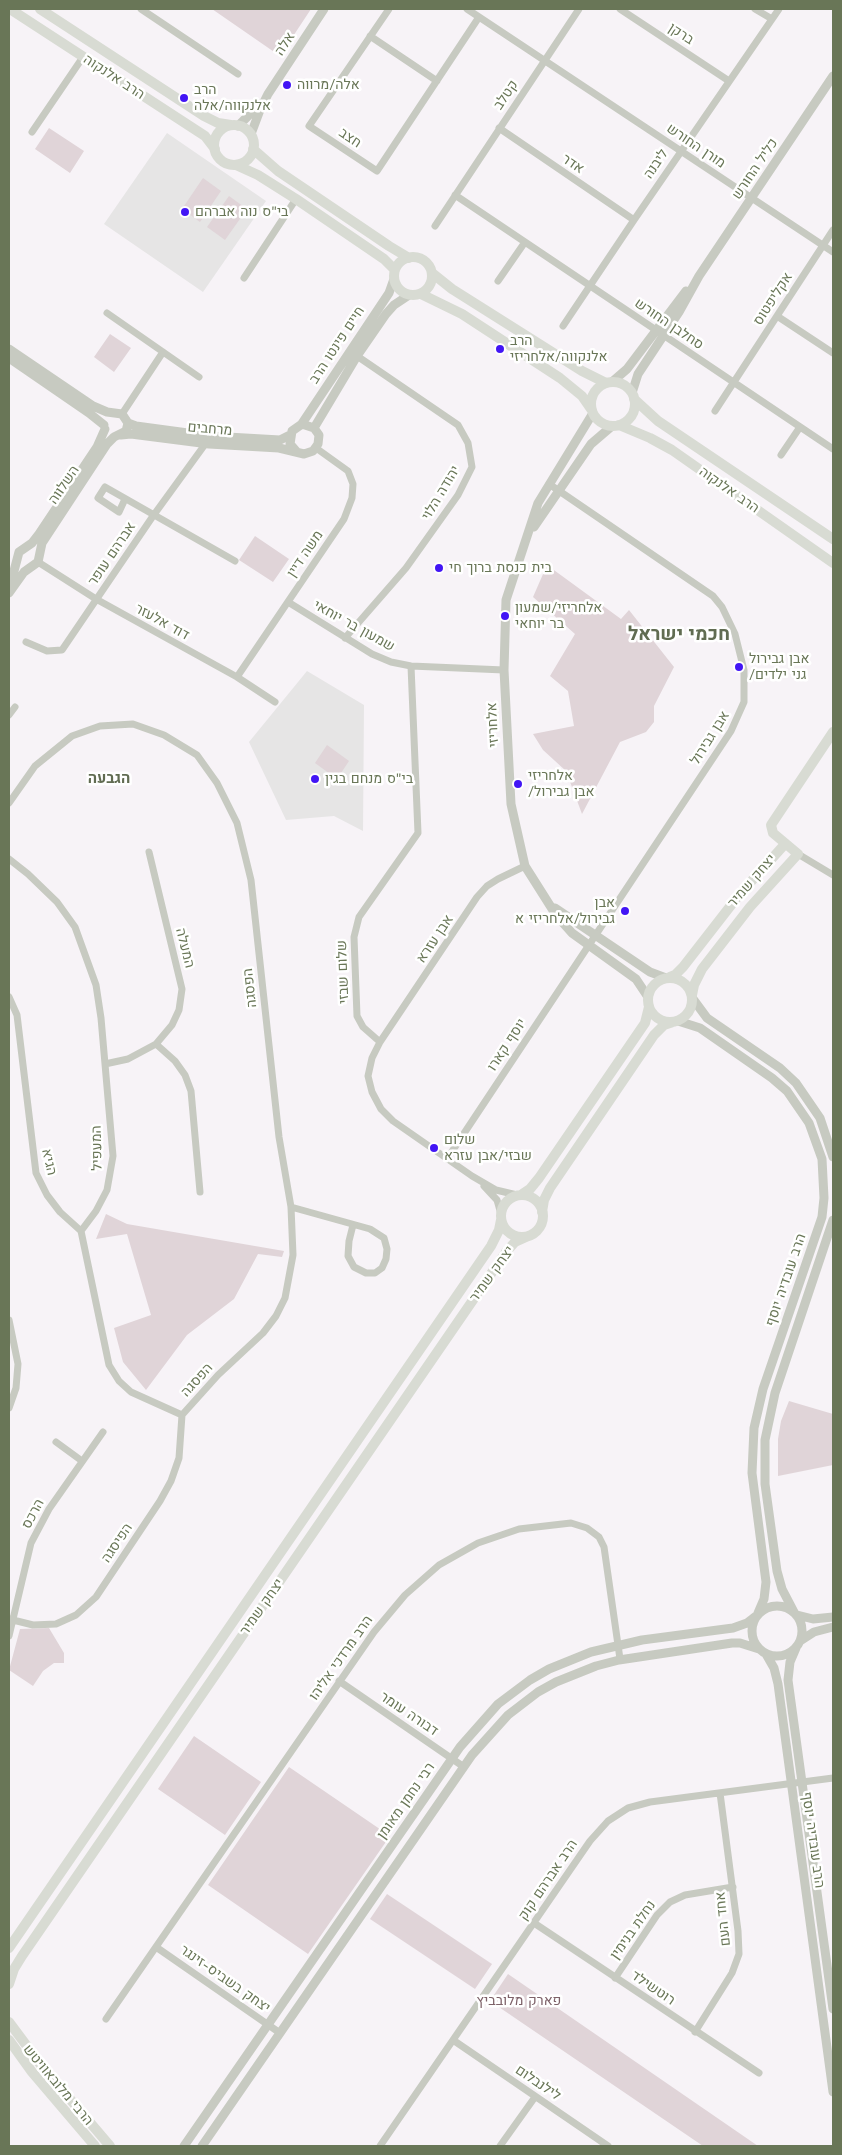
<!DOCTYPE html>
<meta charset="utf-8">
<style>
body{margin:0}
#map{position:relative;width:842px;height:2155px;overflow:hidden;background:#f7f3f7;font-family:"Work Sans",sans-serif}
canvas{display:block}
.frame{position:absolute;inset:0;border:10px solid #697657;pointer-events:none}
</style>
<div id="map">
<canvas width="842" height="2155"></canvas>
<div class="frame"></div>
</div>
<script>
const context = document.querySelector('canvas').getContext('2d');
context.lineJoin = 'round';
function fillPath(path, color) { context.fillStyle = color; context.fill(path, 'evenodd'); }
const poly = rows => new Path2D(rows.map(r => 'M' + r).join(''));
function trace(path, color, width, dash) { context.strokeStyle = color; context.lineWidth = width; context.lineCap = dash ? 'butt' : 'round'; context.setLineDash(dash || []); context.stroke(path); }
function drawText(font, color, halo, rows, align = 'center') {
  context.font = font + ' "Work Sans",Heebo,sans-serif'; context.lineWidth = 5; context.setLineDash([]); context.textBaseline = 'middle'; context.strokeStyle = halo; context.fillStyle = color; for (const [text, x, y, turn = 0] of rows) {
    context.save(); context.translate(x, y); context.rotate((+turn || 0) * Math.PI / 180); context.textAlign = isNaN(turn) ? turn : align; if (halo) context.strokeText(text, 0, 0); context.fillText(text, 0, 0); context.restore();
  }
}
fillPath(poly([
 [167,133,266,201,203,292,104,224],
 [307,671,364,705,363,831,334,816,286,820,249,742]
]), '#e6e5e5');
fillPath(poly([
 [212,9,311,9,280,56],
 [49,128,84,151,70,173,35,149],
 [203,178,221,191,200,222,182,209],
 [229,196,247,209,225,240,207,227],
 [110,334,131,348,114,372,94,357],
 [255,536,289,559,273,582,239,560],
 [547,565,621,619,629,610,674,667,654,706,654,722,646,732,620,742,582,814,566,771,543,750,533,734,574,726,568,691,550,676,575,634,533,597],
 [327,745,349,761,337,779,315,763],
 [106,1214,127,1224,284,1251,282,1257,258,1254,234,1299,187,1335,146,1390,123,1362,114,1328,151,1315,127,1234,96,1239],
 [789,1401,833,1414,833,1465,778,1476,778,1439,781,1421],
 [49,1628,64,1653,64,1663,54,1663,43,1671,33,1686,9,1670,20,1629],
 [194,1736,261,1782,225,1835,158,1789],
 [289,1767,390,1836,308,1954,208,1885],
 [387,1894,492,1964,475,1989,370,1919],
 [508,1974,758,2146,703,2146,490,2001]
]), '#e0d4d8');
trace(poly([
 [141,9,238,74],
 [389,9,309,126,377,171,479,17],
 [467,9,833,252],
 [620,9,729,81],
 [755,9,772,19],
 [370,36,437,81],
 [499,128,634,220],
 [32,132,83,57],
 [455,195,833,449],
 [435,226,579,9],
 [244,278,296,199],
 [498,281,525,242],
 [107,313,199,377],
 [777,316,833,353],
 [563,326,634,220,779,9],
 [715,411,833,230],
 [122,414,163,352],
 [781,455,800,427],
 [125,499,119,512,98,498,105,487,235,561],
 [38,562,96,599,237,677,275,702],
 [288,602,372,654,391,662,411,666,504,670],
 [345,638,406,568,458,495,472,467,468,443,458,425,357,356],
 [26,642,47,651,62,650,153,516,206,443],
 [237,677,344,519,352,498,353,484,348,471,316,448],
 [9,715,15,707],
 [9,803,35,766,72,736,100,726,133,724,164,735,197,755,217,783,237,823,251,880,279,1137,291,1207,293,1255,285,1298,276,1316,263,1333,218,1375,182,1415],
 [798,854,833,875],
 [9,859,28,874,57,902,75,927,96,985,101,1018,113,1156,107,1190,96,1211,81,1231,109,1365,119,1381,131,1392,182,1415],
 [9,997,17,1015,36,1173,47,1195,60,1212,81,1231],
 [380,1042,363,1027,357,1016,354,937,359,917,418,833,411,666],
 [156,1044,175,1061,185,1075,191,1091,200,1192],
 [105,1064,128,1059,156,1044,172,1025,179,1010,182,989,149,852],
 [447,1159,731,731,744,702,744,670,735,634,722,607,713,596,549,484],
 [484,1186,497,1200,501,1214],
 [517,1195,496,1190,472,1176,393,1121,381,1109,372,1092,368,1076,372,1058,380,1042,477,897,487,886,498,879,525,866],
 [291,1207,370,1229,384,1238,387,1249,386,1259,382,1268,375,1273,366,1273,354,1267,348,1256,349,1241,353,1225],
 [9,1320,18,1364,16,1388,9,1408],
 [56,1442,82,1461],
 [9,1619,33,1625,56,1624,76,1615,96,1597,160,1501,171,1481,179,1458,182,1415],
 [9,1636,31,1543,49,1509,103,1432],
 [339,1681,464,1767],
 [534,1923,759,2073],
 [156,1947,280,2033],
 [615,1978,657,1915,670,1902,685,1895,733,1887],
 [106,2019,374,1632,405,1595,439,1565,478,1543,519,1529,571,1523,587,1528,599,1537,604,1547,620,1659],
 [695,2032,732,1973,739,1954,738,1931,720,1793],
 [453,2040,608,2146],
 [380,2146,590,1841,608,1821,628,1808,650,1802,833,1778],
 [500,2146,535,2097]
]), '#c7cac1', 7);
trace(poly([
 [238,126,260,104],
 [251,134,260,110,268,94,324,9],
 [9,349,93,406,107,412,122,414,128,423,126,431,114,437,107,444,42,543,38,562,24,572,9,593],
 [9,358,89,413,104,425],
 [612,382,627,369,686,291],
 [632,393,638,374,679,312,699,276,833,76],
 [593,413,538,503,506,600,504,670,511,804,525,866,556,915,572,933,636,979,648,997],
 [128,423,136,426,210,436,280,440,290,435],
 [301,425,389,293,394,279],
 [314,428,357,356,386,314,394,305,409,295],
 [121,435,131,434,209,444,279,448,304,454,313,451,318,444,319,435,314,428,302,424,292,431,290,444,296,451],
 [534,527,591,444,612,426],
 [9,580,14,571,19,552,32,543,39,534,97,447,105,429],
 [555,908,650,972,666,978],
 [693,999,707,1018,780,1068,796,1083,820,1118,833,1157],
 [678,1021,700,1028,772,1078,787,1091,809,1123,822,1159,824,1198,822,1217,763,1389,754,1428,752,1473,766,1582,764,1599,758,1613],
 '752 1631a25 25 0 1 1 50 0a25 25 0 1 1-50 0Z',
 [794,1612,782,1589,777,1571,765,1484,765,1440,775,1393,833,1220],
 [797,1615,813,1619,833,1617],
 [800,1641,814,1632,833,1627],
 [796,1648,790,1662,788,1680,833,2009],
 [766,1654,774,1668,778,1684,833,2092],
 [184,2146,460,1747,498,1704,530,1680,549,1669,591,1652,642,1640,733,1628,747,1623,756,1616],
 [202,2146,472,1755,508,1715,538,1692,556,1682,596,1666,619,1660,732,1643,740,1643,759,1649]
]), '#c7cac1', 9);
trace(poly([
 [10,9,205,136,215,149],
 [40,9,204,116,218,123,231,125],
 '214 145a20 20 0 1 1 40 0a20 20 0 1 1-40 0Z',
 [253,149,278,171,389,246,409,258],
 [236,165,258,175,296,199,384,259,395,270],
 '394 276a19 19 0 1 1 38 0a19 19 0 1 1-38 0Z',
 [432,273,452,289,582,371,606,383],
 [421,294,462,314,560,378,582,396,591,409],
 '591 404a22 22 0 1 1 44 0a22 22 0 1 1-44 0Z',
 [634,399,658,421,833,539],
 [619,425,650,438,672,450,833,563],
 [670,977,675,975,683,967,739,895,785,844],
 '648 1000a22 22 0 1 1 44 0a22 22 0 1 1-44 0Z',
 [692,995,694,985,702,969,750,907,798,854,773,833,771,825,833,732],
 '501 1216a21 21 0 1 1 42 0a21 21 0 1 1-42 0Z',
 [521,1195,530,1189,539,1178,645,1023,649,1007],
 [542,1212,544,1200,550,1188,654,1035,664,1025,673,1022],
 [9,1948,491,1246,499,1230,501,1220],
 [9,1984,14,1969,22,1956,506,1252,515,1242,526,1237],
 [9,2022,41,2065,110,2146],
 [9,2040,32,2072,95,2146]
]), '#d8dbd3', 10);
for (const [x, y, r, color] of [
 [287,85,5,"#4215f5"],
 [184,98,5,"#4215f5"],
 [185,212,5,"#4215f5"],
 [500,349,5,"#4215f5"],
 [439,568,5,"#4215f5"],
 [505,616,5,"#4215f5"],
 [739,667,5,"#4215f5"],
 [315,779,5,"#4215f5"],
 [518,784,5,"#4215f5"],
 [625,911,5,"#4215f5"],
 [434,1148,5,"#4215f5"]
]) { const dot = new Path2D(); dot.arc(x, y, r, 0, 2 * Math.PI); context.fillStyle = color; context.fill(dot); trace(dot, '#fff', 2); }
drawText('14px', '#697657', '#fff', [
 ["ברקן",681,34,33],
 ["אלה",285,44,-57],
 ["הרב אלנקוה",114,77,33],
 ["קטלב",506,95,-56],
 ["חצב",350,138,34],
 ["מורן החורש",696,146,34],
 ["אדר",573,164,34],
 ["ליבנה",656,164,-56],
 ["כליל החורש",755,169,-56],
 ["אקליפטוס",773,299,-57],
 ["סחלבן החורש",669,324,34],
 ["חיים פינטו הרב",337,345,-57],
 ["מרחבים",210,429,5],
 ["השלווה",64,485,-56],
 ["הרב אלנקוה",729,490,35],
 ["יהודה הלוי",441,493,-59],
 ["אברהם עופר",112,554,-56],
 ["משה דיין",305,554,-56],
 ["דוד אלעזר",162,622,29],
 ["שמעון בר יוחאי",354,626,29],
 ["אלחריזי",493,725,-93],
 ["אבן גבירול",710,738,-58],
 ["יצחק שמיר",752,881,-49],
 ["אבן עזרא",435,939,-56],
 ["המעלה",185,948,76],
 ["שלום שבזי",343,972,-92],
 ["הפסגה",250,988,-96],
 ["יוסף קארו",507,1045,-57],
 ["המעפיל",97,1148,-91],
 ["הגיא",49,1162,77],
 ["יצחק שמיר",492,1274,-54],
 ["הרב עובדיה יוסף",786,1280,-71],
 ["הפסגה",197,1380,-48],
 ["הרכס",33,1514,-62],
 ["הפיסגה",117,1543,-56],
 ["יצחק שמיר",262,1607,-55],
 ["הרב מרדכי אליהו",341,1658,-55],
 ["דבורה עומר",409,1714,34],
 ["רבי נחמן מאומן",406,1801,-55],
 ["הרב עובדיה יוסף",813,1840,82],
 ["הרב אברהם קוק",548,1880,-56],
 ["אחד העם",723,1919,-96],
 ["נחלת בנימין",633,1930,-55],
 ["יצחק בשביס-זינגר",225,1979,35],
 ["רוטשילד",653,1988,34],
 ["לילנבלום",538,2083,34],
 ["הרבי מלובאוויטש",58,2085,50]
]);
drawText('14px', '#697657', '#fff', [
 ["אלה/מרווה",297,85],
 ["הרב",194,90],
 ["אלנקווה/אלה",194,106],
 ["בי\"ס נוה אברהם",195,212],
 ["הרב",510,341],
 ["אלנקווה/אלחריזי",510,357],
 ["בית כנסת ברוך חי",449,568],
 ["אלחריזי/שמעון",515,608],
 ["בר יוחאי",515,624],
 ["אבן גבירול",749,659],
 ["/גני ילדים",749,675],
 ["אלחריזי",528,776],
 ["/אבן גבירול",528,792],
 ["בי\"ס מנחם בגין",325,779],
 ["אבן",615,903,"right"],
 ["גבירול/אלחריזי א",615,919,"right"],
 ["שלום",444,1140],
 ["שבזי/אבן עזרא",444,1156]
], 'left');
drawText('14px', '#7e6269', '#fff', [
 ["פארק מלובביץ",519,2001]
]);
drawText('bold 15px', '#616c52', '#fff', [
 ["הגבעה",109,779]
]);
drawText('bold 19px', '#616c52', '#fff', [
 ["חכמי ישראל",679,634]
]);
</script>
